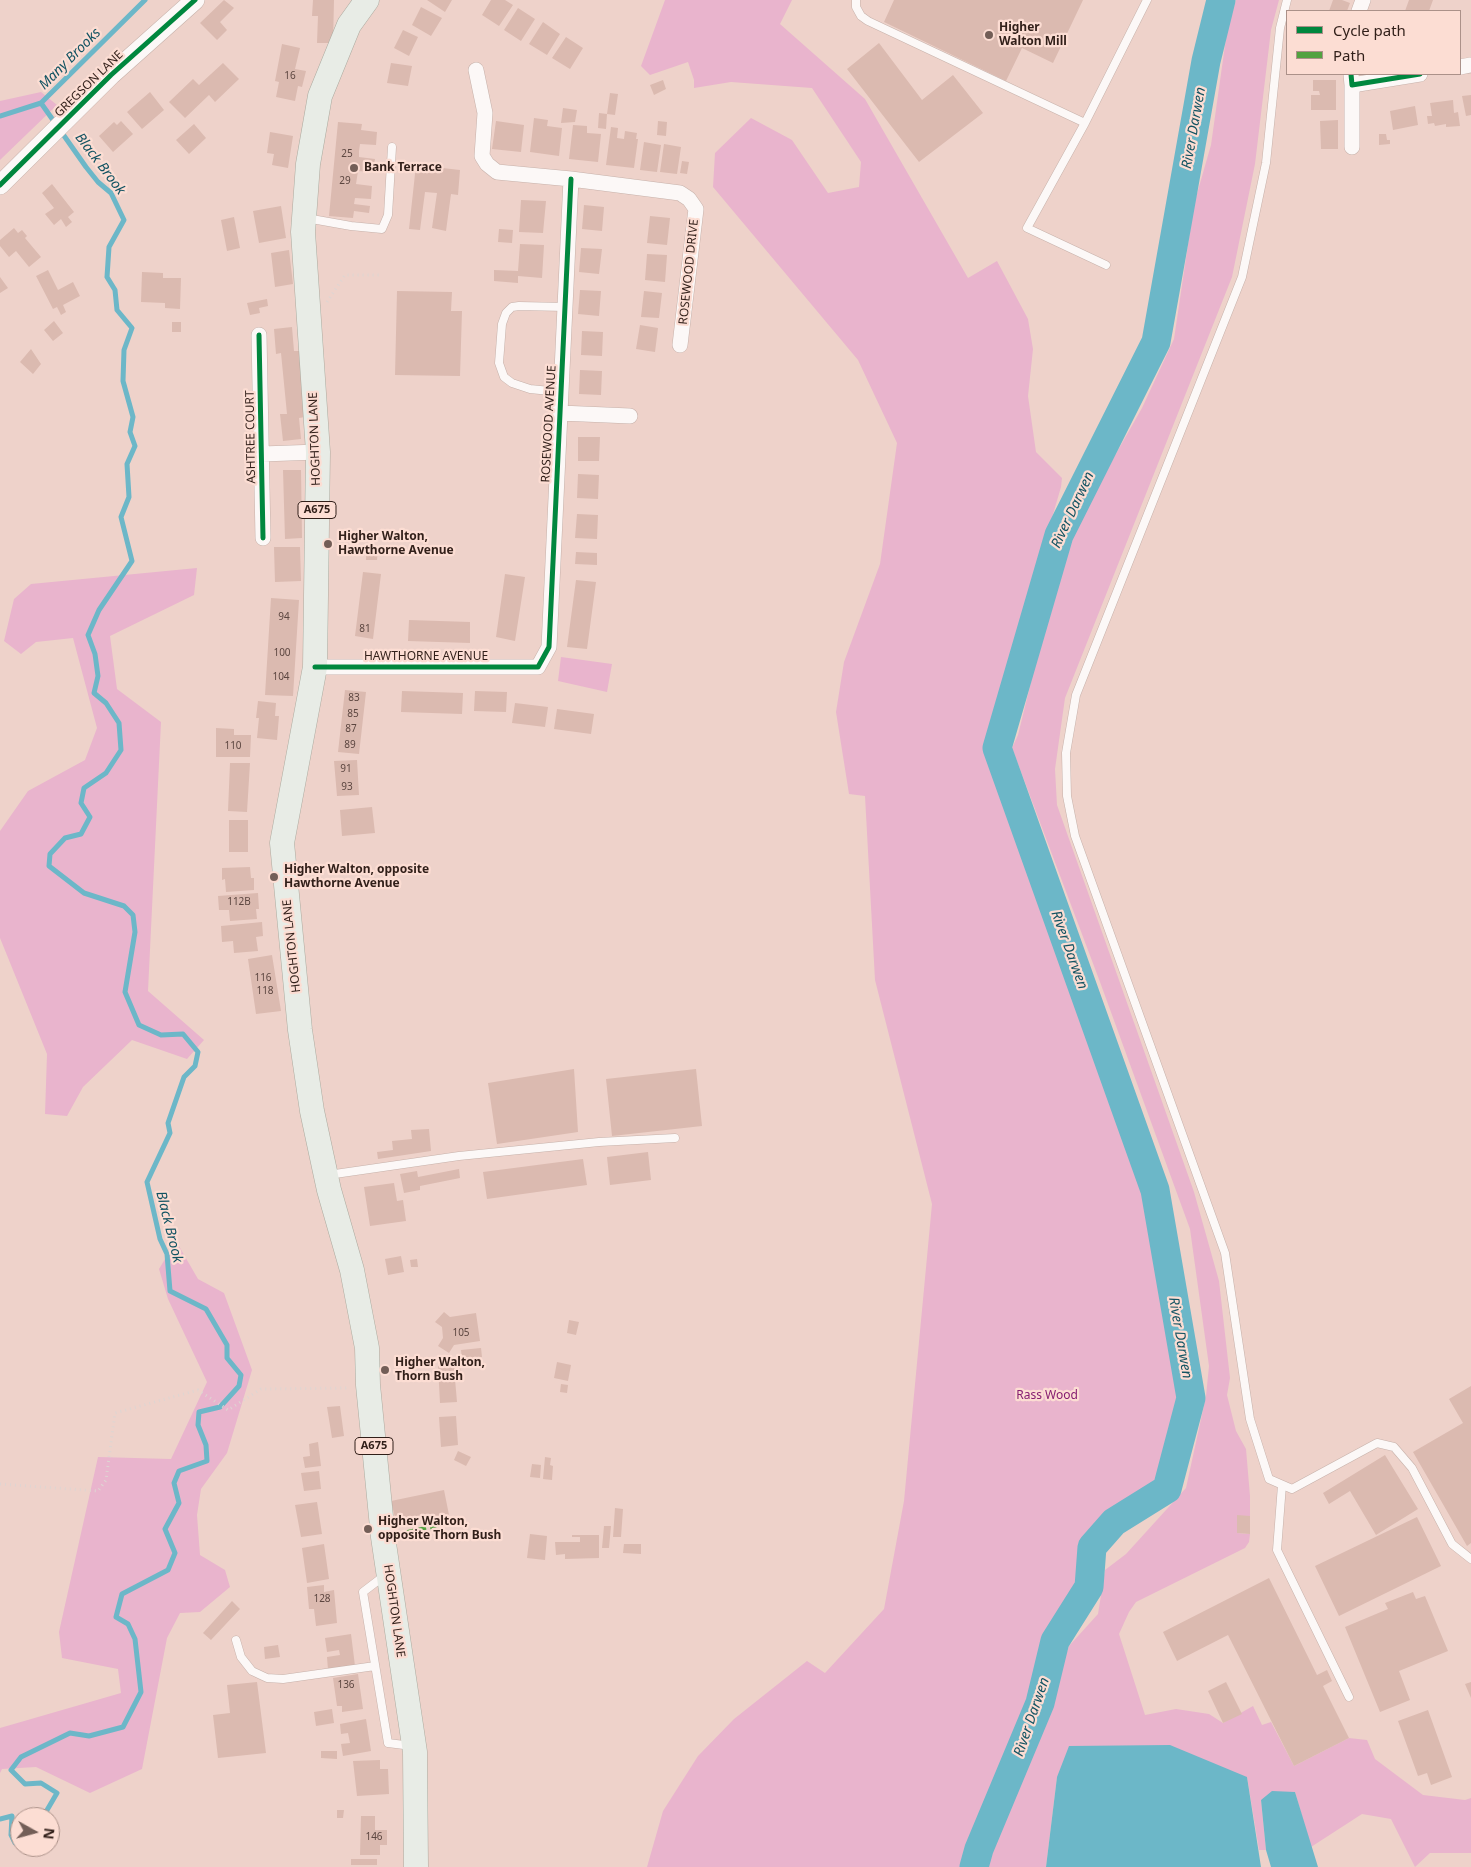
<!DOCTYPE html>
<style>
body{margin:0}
#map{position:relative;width:1471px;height:1867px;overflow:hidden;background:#eed2ca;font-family:"Noto Sans",sans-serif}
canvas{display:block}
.legend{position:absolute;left:1286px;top:10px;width:175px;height:65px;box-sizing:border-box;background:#fcddd3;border:1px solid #ab9189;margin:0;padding:6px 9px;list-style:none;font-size:15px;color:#311f19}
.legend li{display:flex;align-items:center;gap:10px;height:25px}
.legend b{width:25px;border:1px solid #ab9189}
.north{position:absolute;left:10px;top:1807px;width:50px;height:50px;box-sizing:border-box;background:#fcddd3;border:1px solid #ab9189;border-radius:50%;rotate:97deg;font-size:14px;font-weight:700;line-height:20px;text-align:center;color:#311f19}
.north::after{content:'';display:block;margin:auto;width:18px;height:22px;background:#735e57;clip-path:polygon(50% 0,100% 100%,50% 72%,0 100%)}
</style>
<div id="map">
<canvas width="1471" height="1867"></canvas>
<ul class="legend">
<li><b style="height:6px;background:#00873e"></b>Cycle path</li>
<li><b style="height:6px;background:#52a240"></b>Path</li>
</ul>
<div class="north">N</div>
</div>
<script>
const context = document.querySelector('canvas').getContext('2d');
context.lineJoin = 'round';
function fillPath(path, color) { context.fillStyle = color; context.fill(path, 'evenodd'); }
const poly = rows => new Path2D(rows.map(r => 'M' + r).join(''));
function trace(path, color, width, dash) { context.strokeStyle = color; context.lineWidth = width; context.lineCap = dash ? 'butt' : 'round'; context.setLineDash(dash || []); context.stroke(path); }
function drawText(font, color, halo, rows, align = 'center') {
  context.font = font + ' "Noto Sans",sans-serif'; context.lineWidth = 4.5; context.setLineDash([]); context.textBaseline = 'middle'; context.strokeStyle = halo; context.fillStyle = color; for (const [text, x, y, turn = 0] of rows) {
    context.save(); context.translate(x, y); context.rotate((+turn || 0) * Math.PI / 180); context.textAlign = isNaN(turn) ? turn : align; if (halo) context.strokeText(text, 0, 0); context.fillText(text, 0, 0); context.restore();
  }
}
fillPath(poly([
 [665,0,792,0,780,24,865,99,968,278,997,261,1028,319,1033,349,1028,396,1036,452,1062,478,1061,487,984,750,1144,1194,1183,1398,1163,1486,1114,1515,1089,1546,1085,1584,1050,1639,1035,1702,974,1846,969,1867,647,1867,663,1811,698,1756,734,1719,807,1661,825,1673,884,1609,904,1501,932,1204,875,980,865,796,849,794,836,712,844,662,880,564,897,443,858,360,713,187,715,153,751,118,792,140,828,193,859,187,861,162,812,88,731,82,694,88,694,80,688,62,650,75,641,66],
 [1236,0,1279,0,1271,30,1255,164,1232,277,1065,698,1055,769,1057,805,1194,1192,1219,1281,1230,1378,1227,1395,1236,1431,1246,1449,1250,1496,1250,1516,1237,1516,1237,1533,1250,1534,1249,1542,1245,1548,1136,1602,1129,1612,1119,1634,1145,1715,1176,1709,1209,1714,1223,1723,1253,1706,1262,1725,1271,1722,1294,1766,1349,1738,1367,1740,1375,1759,1423,1795,1465,1800,1471,1798,1471,1853,1430,1853,1415,1867,1391,1819,1362,1814,1311,1847,1295,1792,1261,1800,1266,1850,1259,1850,1247,1777,1057,1777,1046,1867,981,1867,986,1850,1047,1705,1069,1646,1098,1614,1105,1570,1126,1554,1186,1488,1206,1396,1209,1366,1190,1229,1100,982,1012,748,1018,735,1031,682,1036,652,1068,538,1142,408,1174,339,1194,204,1211,145,1227,31],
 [41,92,57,105,0,160,0,101],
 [197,568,194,595,110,636,117,689,161,722,148,991,204,1040,187,1059,132,1040,83,1087,67,1116,45,1114,47,1054,0,938,0,831,28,791,85,760,97,728,73,638,36,642,21,654,4,641,14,599,31,584],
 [561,657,612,664,607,692,558,681],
 [176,1241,198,1279,224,1293,252,1370,227,1453,201,1489,197,1515,200,1555,225,1570,230,1587,200,1612,180,1613,167,1638,142,1769,90,1793,36,1767,2,1769,0,1773,0,1728,121,1693,118,1669,62,1658,59,1632,98,1457,171,1459,207,1382,168,1299,159,1269]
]), '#e9b4cd');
fillPath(poly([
 [1170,1745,1247,1777,1261,1867,1046,1867,1057,1777,1069,1746],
 [1272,1791,1295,1792,1318,1867,1271,1867,1266,1850,1261,1800]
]), '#6cb7c8');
trace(poly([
 [41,103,86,167,98,182,111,193,124,220,109,247,107,277,115,290,117,310,132,328,124,350,123,381,133,417,130,432,135,446,127,464,129,497,121,517,132,561,99,610,88,635,95,654,98,676,94,693,106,703,119,723,121,750,106,773,84,788,81,803,90,817,81,834,65,838,50,854,49,866,84,893,124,906,133,915,135,932,125,992,139,1025,161,1035,183,1034,198,1052,195,1066,184,1077,168,1123,170,1133,147,1182,160,1239,167,1254,170,1291,206,1309,227,1345,227,1358,241,1375,239,1386,220,1407,199,1412,198,1425,206,1445,207,1461,179,1471,174,1483,179,1503,165,1529,175,1553,168,1570,122,1594,116,1617,128,1624,135,1639,141,1692,123,1727,89,1736,70,1733,21,1757,11,1770,25,1784,41,1783,57,1793,43,1817],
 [0,116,41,103,145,0],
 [0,1819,12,1816,11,1835,15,1843,20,1841]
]), '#6cb7c8', 5);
trace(poly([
 [974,1867,979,1849,1040,1703,1055,1641,1089,1587,1092,1547,1114,1522,1167,1489,1191,1398,1155,1190,997,748,1059,535,1156,342,1206,61,1221,0]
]), '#6cb7c8', 29);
fillPath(poly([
 [224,0,234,8,220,22,227,30,217,40,200,23],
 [313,0,334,0,333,43,317,43,318,16,312,16],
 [427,0,452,0,445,12],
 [491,0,505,0,513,5,499,26,482,15],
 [894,0,1083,0,1053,63,1022,48,1006,81,884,22],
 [1333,0,1342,0,1350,3,1347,11,1329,11],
 [1409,0,1433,0,1429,11,1405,11],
 [421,7,442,18,431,36,412,25],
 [518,8,535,19,521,41,504,30],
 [543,22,560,34,547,55,529,44],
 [403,30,418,37,409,56,394,48],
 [566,37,583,48,570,69,552,58],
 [879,43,922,100,953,75,983,113,919,162,847,69],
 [282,44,300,48,295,69,306,71,302,87,298,86,295,101,276,97,279,82,275,81],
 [223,63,239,79,215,102,209,95,185,118,169,102,193,79,199,85],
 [391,63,412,66,408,86,387,83],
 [663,80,666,89,654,95,650,85],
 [1313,80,1336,80,1336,110,1311,110,1311,95,1320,95,1319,91,1313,91],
 [150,92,164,110,142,129,127,112],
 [610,93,618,94,615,115,607,114,606,129,598,128,599,113,607,114],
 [1471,95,1471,115,1466,116,1462,96],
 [1453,100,1454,113,1458,112,1460,126,1446,127,1446,124,1435,126,1434,123,1428,124,1427,116,1432,116,1430,103],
 [1415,106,1418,125,1393,130,1390,111],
 [563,108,577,110,575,122,561,123],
 [534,118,548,120,547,126,562,128,559,156,530,152],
 [1338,120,1338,149,1321,149,1320,121],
 [121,121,133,134,113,152,99,136,114,122,117,125],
 [496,121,524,125,521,152,492,149],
 [658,121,667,122,666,136,657,135],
 [338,122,362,124,361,130,377,132,376,145,360,144,359,151,359,157,375,159,373,172,358,171,356,184,372,186,371,199,355,198,354,204,370,206,369,213,354,211,353,218,329,216],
 [194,124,206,138,189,154,176,140],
 [573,125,587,126,587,133,601,134,598,162,569,159],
 [611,127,618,128,617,138,624,139,625,131,637,133,636,139,638,139,634,168,606,165],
 [270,132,293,136,288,168,272,165,274,154,267,153],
 [1379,134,1386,134,1387,140,1390,140,1390,144,1379,145],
 [644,142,661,145,657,172,640,170],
 [664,144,681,147,677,174,660,172],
 [682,161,689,162,687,174,680,173],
 [416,165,460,170,458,195,451,194,446,231,432,228,437,193,425,192,420,230,409,229],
 [52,184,74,212,68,217,72,222,66,227,61,219,54,225,45,214,54,208,42,193],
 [521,200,546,201,543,233,519,232],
 [584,205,604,207,602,231,582,229],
 [281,206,286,238,259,243,253,211],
 [650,216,670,218,667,245,647,243],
 [234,217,240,248,227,251,221,220],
 [14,228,18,233,22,230,27,236,25,238,41,257,29,267,16,251,9,257,0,246,0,240],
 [499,229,513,230,512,243,498,242],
 [520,244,544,245,542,278,518,276,518,283,494,281,494,270,518,271],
 [581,248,602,249,599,274,579,272],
 [289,250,293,284,275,287,271,253],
 [647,254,667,255,665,282,645,280],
 [48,270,58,290,73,282,80,296,63,305,66,312,61,315,57,307,53,309,36,276],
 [142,272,163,273,163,278,181,278,180,309,165,308,165,303,141,302],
 [0,277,8,288,0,293],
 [580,290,601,291,599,316,578,314],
 [397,291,452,292,451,311,462,311,460,376,395,375],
 [644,291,662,293,659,318,641,317],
 [267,299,268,306,259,308,260,313,250,315,247,303],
 [54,321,63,333,53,341,44,330],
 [172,322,181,322,181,332,172,332],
 [640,325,658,328,655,352,636,349],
 [292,327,294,351,299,351,305,417,299,418,301,439,283,441,280,414,287,414,281,353,276,354,274,329],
 [582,331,603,332,602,356,581,355],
 [31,349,41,364,33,374,20,362],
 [580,370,602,371,601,395,579,394],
 [578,437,600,437,599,461,578,461],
 [283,470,301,470,302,538,285,539],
 [578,474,599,475,598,499,577,498],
 [577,514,598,515,597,539,575,538],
 [367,545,378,546,377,560,366,560],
 [274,547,300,547,301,581,275,582],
 [576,552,597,553,597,565,575,564],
 [363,572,381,574,373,639,355,636],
 [505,574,525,577,515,641,496,637],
 [576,580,596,582,587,649,567,647],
 [271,598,299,600,293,696,265,695],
 [409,620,470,622,470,643,408,641],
 [345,690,366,692,359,754,338,752],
 [402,691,463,693,462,714,401,712],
 [475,691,507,692,506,712,474,711],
 [258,701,276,703,275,716,279,716,277,740,257,738,259,718,256,718],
 [515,703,548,707,545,727,512,723],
 [557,709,594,714,591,734,554,729],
 [216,728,234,729,234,735,251,735,250,757,216,757],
 [357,760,359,795,337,796,334,761],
 [230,763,250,763,247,812,228,811],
 [372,807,375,833,342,836,340,810],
 [229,820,248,820,248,852,229,852],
 [250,867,251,878,254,878,254,890,226,892,225,879,222,880,222,868],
 [258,893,259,909,256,909,257,919,230,921,229,910,219,910,218,896],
 [262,922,263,936,256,937,258,951,234,953,233,941,222,942,221,926],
 [272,955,281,1011,256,1014,248,959],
 [574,1069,578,1132,497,1144,488,1083],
 [696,1069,702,1126,612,1136,606,1079],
 [429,1129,431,1151,378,1159,377,1152,393,1150,392,1141,412,1139,411,1130],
 [648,1152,651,1180,610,1185,607,1157],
 [583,1159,587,1185,487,1199,483,1172],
 [459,1169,460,1178,420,1186,420,1190,404,1193,400,1174,417,1171,418,1177],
 [394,1183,397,1201,403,1200,406,1221,370,1226,364,1187],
 [401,1256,404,1272,388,1275,385,1259],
 [417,1259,418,1267,411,1267,410,1260],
 [444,1312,450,1317,476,1313,480,1341,454,1345,449,1353,438,1346,443,1338,442,1327,435,1322],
 [569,1320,579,1322,576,1335,567,1333],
 [481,1348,482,1357,462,1359,461,1350],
 [557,1362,571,1365,568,1381,554,1378],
 [460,1364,461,1378,455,1379,457,1402,440,1403,438,1366],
 [561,1384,568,1385,567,1393,560,1392],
 [1471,1386,1471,1543,1467,1546,1413,1452,1463,1423,1449,1399],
 [340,1406,344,1436,332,1438,327,1407],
 [456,1416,458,1445,441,1447,439,1417],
 [318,1442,321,1466,305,1468,303,1457,310,1456,309,1444],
 [458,1451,471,1457,466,1466,454,1460],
 [1385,1455,1418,1509,1376,1535,1350,1491,1329,1504,1323,1493],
 [545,1457,551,1458,550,1465,553,1466,552,1480,543,1479],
 [532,1464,541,1465,540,1478,530,1477],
 [319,1471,321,1489,304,1491,301,1473],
 [444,1490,449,1515,397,1526,391,1501],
 [317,1502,322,1534,301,1537,295,1505],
 [615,1508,623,1509,621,1537,613,1537],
 [1237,1515,1250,1516,1250,1534,1237,1533],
 [1417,1517,1441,1566,1339,1616,1315,1566],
 [604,1526,611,1526,609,1548,602,1548],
 [530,1534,547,1536,545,1560,527,1558],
 [572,1535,599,1535,599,1558,565,1559,565,1554,556,1555,555,1542,580,1542,580,1537,572,1537],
 [324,1544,329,1579,307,1583,302,1548],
 [624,1544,641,1544,641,1554,623,1553],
 [1269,1578,1317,1675,1327,1670,1332,1681,1323,1686,1349,1738,1294,1766,1228,1635,1177,1661,1163,1632],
 [324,1585,324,1592,334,1590,337,1623,316,1626,314,1609,309,1609,307,1587],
 [1413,1592,1416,1599,1425,1596,1448,1651,1399,1671,1410,1700,1380,1712,1345,1627,1388,1609,1385,1603],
 [232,1601,240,1609,211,1640,203,1633],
 [351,1634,355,1666,328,1670,327,1657,340,1655,339,1650,327,1652,325,1638],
 [278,1645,280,1657,265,1659,264,1647],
 [358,1674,363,1709,342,1712,342,1706,337,1706,333,1678],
 [257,1682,266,1753,218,1758,213,1715,230,1713,227,1685],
 [1226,1682,1242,1714,1223,1723,1208,1691],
 [1471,1682,1471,1698,1465,1684],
 [332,1709,334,1723,316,1726,314,1712],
 [1428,1710,1452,1777,1431,1785,1427,1773,1418,1776,1398,1721],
 [366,1719,371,1751,343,1756,341,1744,350,1743,348,1733,341,1734,340,1724],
 [321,1751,337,1751,337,1759,321,1758],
 [380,1760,380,1769,388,1769,389,1794,357,1796,353,1761],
 [337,1810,344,1810,343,1818,337,1818],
 [361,1816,375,1816,375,1830,387,1830,387,1845,380,1845,380,1855,360,1855],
 [351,1859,377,1859,377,1865,351,1865]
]), '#dbbab0');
const service = poly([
 [856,0,856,7,861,16,868,21,1085,123,1147,0],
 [1287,0,1280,28,1266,163,1242,277,1076,695,1066,753,1067,796,1075,836,1225,1253,1250,1419,1269,1479,1292,1489,1377,1443,1394,1447,1412,1468,1452,1544,1471,1559],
 [1085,123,1027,228,1106,265],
 [306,218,351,226,382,229,388,215,392,147],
 [560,392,530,389,512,383,504,377,499,363,502,324,506,313,512,307,519,306,565,307],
 [328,1175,459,1156,599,1142,675,1138],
 [1282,1485,1277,1550,1349,1697],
 [384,1576,363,1592,388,1743,412,1746],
 [236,1640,241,1657,252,1671,267,1678,283,1679,375,1666]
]);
const minor = poly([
 [1359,11,1363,0],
 [1460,67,1471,65],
 [476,70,485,113,482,156,487,164,497,172,571,179,680,193,689,199,696,209,680,345],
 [1351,74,1352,85,1420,74],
 [1352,85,1352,147],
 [259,335,263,538],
 [560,413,630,416],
 [262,454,318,452],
 [315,667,538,667,549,647,571,179]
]);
const tertiary = poly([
 [0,185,111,75,195,0]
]);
const primary = poly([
 [367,0,349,25,320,96,308,164,303,232,318,452,315,667,282,843,300,1030,312,1111,329,1190,352,1270,367,1348,368,1385,383,1537,415,1752,416,1867]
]);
trace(service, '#c6b1aa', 9);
trace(minor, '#c6b1aa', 16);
trace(tertiary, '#c6b1aa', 20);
trace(primary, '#abaa9f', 25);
trace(poly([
 [327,302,345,275,380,275],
 [0,1484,98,1491,106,1480,115,1413,198,1390,228,1410,261,1389,350,1388]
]), '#ded5d2', 3, [1, 4]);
trace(service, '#fcf8f7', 8);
trace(minor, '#fcf8f7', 15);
trace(tertiary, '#fcf8f7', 19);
trace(primary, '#e8ece6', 24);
trace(poly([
 [383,1537,436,1526]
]), '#52a240', 4, [8, 4]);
trace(poly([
 [1351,74,1352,85,1420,74],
 [0,185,111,75,195,0],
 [259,335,263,538],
 [315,667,538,667,549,647,571,179]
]), '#00873e', 5);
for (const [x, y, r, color] of [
 [989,35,5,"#735e57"],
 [354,168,5,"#735e57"],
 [328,544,5,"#735e57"],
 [274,877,5,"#735e57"],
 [385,1370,5,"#735e57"],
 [368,1529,5,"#735e57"]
]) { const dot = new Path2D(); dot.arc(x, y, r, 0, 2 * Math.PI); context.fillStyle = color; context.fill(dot); trace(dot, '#fcddd3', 2); }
drawText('10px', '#5c4640', null, [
 ["16",290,76],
 ["25",347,154],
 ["29",345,181],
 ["94",284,617],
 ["81",365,629],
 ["100",282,653],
 ["104",281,677],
 ["83",354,698],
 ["85",353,714],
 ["87",351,729],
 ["89",350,745],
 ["110",233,746],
 ["91",346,769],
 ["93",347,787],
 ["112B",239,902],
 ["116",263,978],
 ["118",265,991],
 ["105",461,1333],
 ["128",322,1599],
 ["136",346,1685],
 ["146",374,1837]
]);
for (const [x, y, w] of [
 [317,510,38],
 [374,1446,38]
]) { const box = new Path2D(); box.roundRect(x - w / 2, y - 8.5, w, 17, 4); context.fillStyle = '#fcddd3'; context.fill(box); trace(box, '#311f19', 1); }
drawText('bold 11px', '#311f19', null, [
 ["A675",317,510],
 ["A675",374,1446]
]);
drawText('bold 12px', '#311f19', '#fcddd3', [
 ["Higher",999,28],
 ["Walton Mill",999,42],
 ["Bank Terrace",364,168],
 ["Higher Walton,",338,537],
 ["Hawthorne Avenue",338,551],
 ["Higher Walton, opposite",284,870],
 ["Hawthorne Avenue",284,884],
 ["Higher Walton,",395,1363],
 ["Thorn Bush",395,1377],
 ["Higher Walton,",378,1522],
 ["opposite Thorn Bush",378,1536]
], 'left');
drawText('12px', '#311f19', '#fcddd3', [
 ["GREGSON LANE",89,84,-44],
 ["ROSEWOOD DRIVE",689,272,-84],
 ["ROSEWOOD AVENUE",549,424,-87],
 ["ASHTREE COURT",251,437,-91],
 ["HOGHTON LANE",315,439,-92],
 ["HAWTHORNE AVENUE",426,657],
 ["HOGHTON LANE",292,946,-96],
 ["HOGHTON LANE",394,1611,82]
]);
drawText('12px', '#861d71', '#fcddd3', [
 ["Rass Wood",1047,1396]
]);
drawText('italic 14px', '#125362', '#fcddd3', [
 ["Many Brooks",70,59,-45],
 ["River Darwen",1194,128,-80],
 ["Black Brook",100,164,53],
 ["River Darwen",1073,510,-65],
 ["River Darwen",1069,950,70],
 ["Black Brook",169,1227,76],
 ["River Darwen",1180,1338,80],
 ["River Darwen",1032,1717,-71]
]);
</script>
